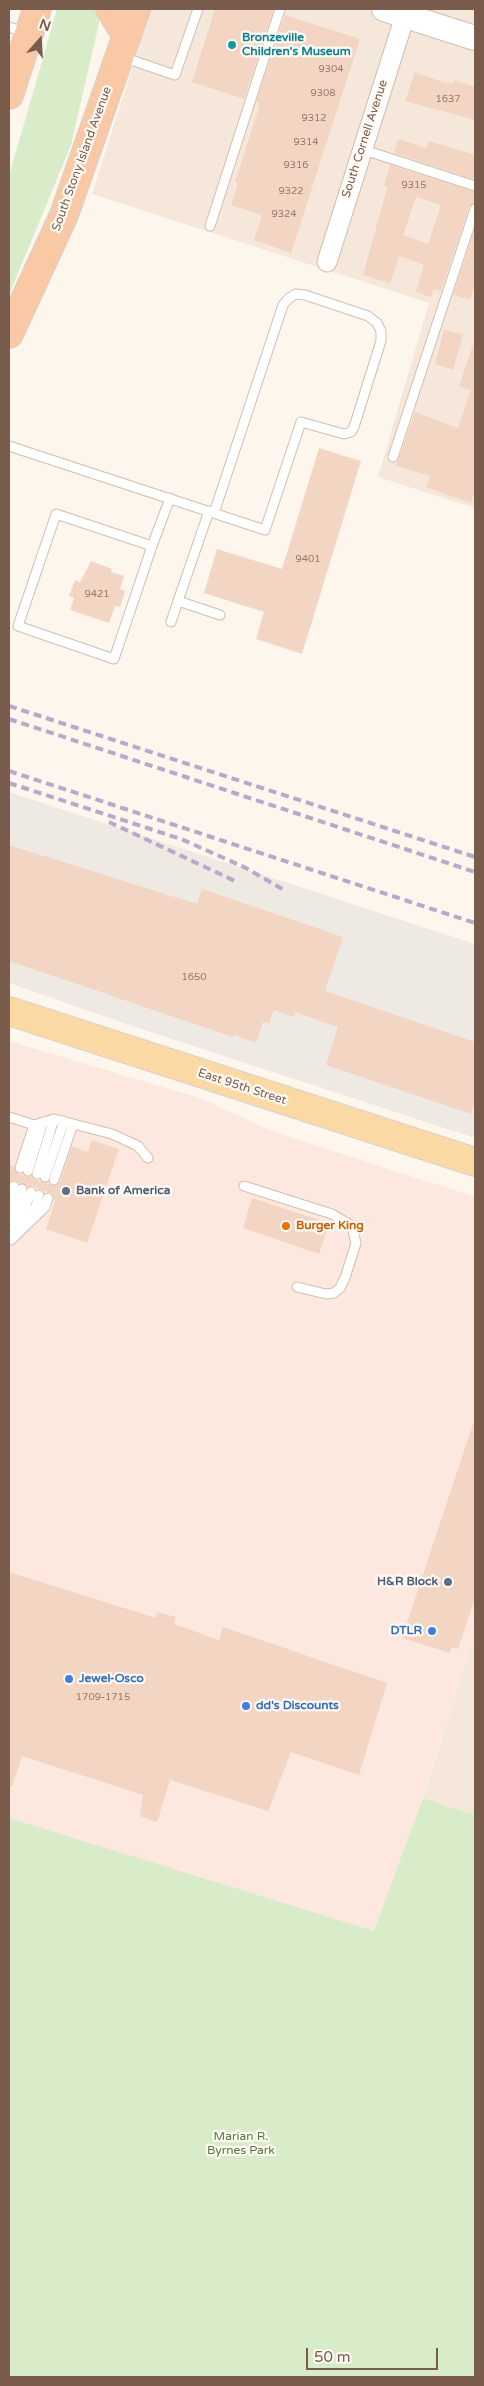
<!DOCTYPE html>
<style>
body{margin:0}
#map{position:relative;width:484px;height:2386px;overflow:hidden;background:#fdf6ec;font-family:"Varela Round",sans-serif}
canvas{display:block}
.frame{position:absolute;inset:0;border:10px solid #7a5c4d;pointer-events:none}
.north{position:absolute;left:15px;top:15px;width:50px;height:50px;-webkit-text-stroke:4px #fffaf3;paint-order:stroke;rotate:19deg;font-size:14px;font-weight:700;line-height:20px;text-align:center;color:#7a5c4d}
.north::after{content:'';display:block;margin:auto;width:18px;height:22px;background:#7a5c4d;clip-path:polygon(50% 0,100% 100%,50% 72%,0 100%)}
.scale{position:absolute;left:306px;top:2348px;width:132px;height:22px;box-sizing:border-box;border:2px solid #7a5c4d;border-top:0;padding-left:6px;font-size:15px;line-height:18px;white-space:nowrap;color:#7a5c4d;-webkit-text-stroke:4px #fffaf3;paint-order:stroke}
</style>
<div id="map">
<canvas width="484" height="2386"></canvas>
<div class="frame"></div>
<div class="north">N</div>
<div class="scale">50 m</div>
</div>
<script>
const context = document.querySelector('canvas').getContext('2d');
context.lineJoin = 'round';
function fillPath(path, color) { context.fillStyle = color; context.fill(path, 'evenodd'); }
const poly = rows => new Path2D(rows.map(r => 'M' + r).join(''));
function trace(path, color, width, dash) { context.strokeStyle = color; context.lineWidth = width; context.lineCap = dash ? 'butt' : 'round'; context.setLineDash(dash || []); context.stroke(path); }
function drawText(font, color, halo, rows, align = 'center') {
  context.font = font + ' "Varela Round",sans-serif'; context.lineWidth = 4.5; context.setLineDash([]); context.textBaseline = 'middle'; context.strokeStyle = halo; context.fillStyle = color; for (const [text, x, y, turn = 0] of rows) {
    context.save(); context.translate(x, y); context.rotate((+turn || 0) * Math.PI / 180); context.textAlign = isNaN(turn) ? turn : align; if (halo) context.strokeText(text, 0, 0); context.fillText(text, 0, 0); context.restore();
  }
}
fillPath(poly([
 [151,9,475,9,475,508,378,477,429,303,92,194],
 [475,1633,475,1815,423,1798]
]), '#f5e8da');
fillPath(poly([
 [9,1041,200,1098,267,1129,302,1141,475,1197,475,1633,378,1937,9,1819]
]), '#fde8e0');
fillPath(poly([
 [9,792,475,944,475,1138,126,1024,9,983]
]), '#efe9e4');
fillPath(poly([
 [57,9,98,9,99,23,71,145,9,295,9,176],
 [423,1798,475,1815,475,2377,9,2377,9,1818,374,1931]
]), '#d8ecc9');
fillPath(poly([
 [215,9,266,9,273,11,244,99,192,82],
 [285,15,360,39,291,253,254,240,262,215,231,205,238,183,235,182,258,110,259,103,256,102],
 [415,72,442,82,453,84,454,80,475,87,475,120,405,101],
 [398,139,426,148,429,141,475,155,475,180,394,153],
 [390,165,475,192,475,203,469,207,441,291,434,289,431,297,416,292,424,265,399,256,390,283,363,275,387,188,384,185],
 [416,197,441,205,428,244,403,235],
 [475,228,475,284,470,300,453,295],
 [444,329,463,335,453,370,435,364],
 [473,345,475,345,475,489,471,503,426,487,430,476,396,466,415,412,458,428,471,390,459,386],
 [319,448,361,461,302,654,256,639,264,612,204,593,217,549,282,569],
 [91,561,112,569,111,572,124,576,120,589,125,591,120,607,115,606,109,623,70,610,74,598,69,596,75,580,80,582],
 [9,845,197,904,202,889,343,937,325,991,475,1042,475,1100,471,1114,326,1065,338,1027,295,1012,294,1017,274,1010,269,1024,263,1022,256,1043,234,1035,233,1037,9,961],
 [92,1140,119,1149,87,1243,46,1229,55,1201,53,1194,33,1186,28,1187,15,1180,9,1183,9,1165,14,1166,18,1174,31,1176,35,1180,56,1186,60,1182,72,1146,88,1152],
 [252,1198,329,1223,319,1254,243,1228],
 [473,1424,475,1424,475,1598,458,1649,451,1647,450,1653,402,1638],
 [9,1572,156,1618,157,1612,176,1617,174,1624,219,1640,223,1627,387,1683,359,1775,291,1752,268,1811,170,1780,157,1822,140,1816,143,1795,22,1756,12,1787,9,1786]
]), '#f3d5c3');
const service = poly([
 [9,27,27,33],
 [122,57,175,75,198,9],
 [361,149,475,186],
 [210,226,280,9],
 [9,446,265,530,301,422,344,434,351,432,354,427,381,341,381,331,377,323,368,316,305,295,296,294,289,298,283,305,214,513],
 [393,457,475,209],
 [209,511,178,601,220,615],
 [152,546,114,659,18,626,56,514,152,546,170,498],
 [171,622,178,601],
 [9,1117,34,1125,54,1119,112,1134,138,1146,148,1158],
 [20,1168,34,1125],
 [28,1171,43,1122],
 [37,1174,54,1119],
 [45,1177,64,1121],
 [54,1180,73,1124],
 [244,1186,332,1214,352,1226,356,1243,345,1278,340,1288,334,1293,326,1294,297,1287],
 [25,1221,36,1206,39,1195],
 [15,1223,22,1189],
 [18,1224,31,1192],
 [11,1240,45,1207,48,1198],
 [11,1240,11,1196,14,1186]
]);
const minor = poly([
 [327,262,405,16]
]);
const tertiary = poly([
 [384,9,475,38]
]);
const primary = poly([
 [9,1011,475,1162]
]);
const trunk = poly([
 [110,9,127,36],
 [9,95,37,9],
 [9,334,64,215,136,9]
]);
trace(service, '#d1beb0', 11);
trace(minor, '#d1beb0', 21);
trace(tertiary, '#d1beb0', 26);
trace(primary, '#dad1cd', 30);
trace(trunk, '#dad1cd', 30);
trace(service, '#fff', 9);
trace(minor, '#fff', 19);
trace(tertiary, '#fff', 24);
trace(primary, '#fbd9a5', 28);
trace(trunk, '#f9c8a4', 28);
trace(poly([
 [9,706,475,857],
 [9,719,475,872],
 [9,771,475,923],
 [9,783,181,839,244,867,284,890],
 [109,822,237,882]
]), '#b9a8c9', 4, [8, 5]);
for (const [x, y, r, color] of [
 [232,45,5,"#0f9aa8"],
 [66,1191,5,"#5c6f8a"],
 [286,1226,5,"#e8710a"],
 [448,1582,5,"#5c6f8a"],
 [432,1631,5,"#3f7fe0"],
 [69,1679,5,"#3f7fe0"],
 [246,1706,5,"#3f7fe0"]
]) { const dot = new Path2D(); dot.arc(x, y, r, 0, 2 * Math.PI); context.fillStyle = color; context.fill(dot); trace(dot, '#fffaf3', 2); }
drawText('10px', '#987a6a', null, [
 ["9304",331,69],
 ["9308",323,93],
 ["1637",448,99],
 ["9312",314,118],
 ["9314",306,142],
 ["9316",296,165],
 ["9315",414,185],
 ["9322",291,191],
 ["9324",284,214],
 ["9401",308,559],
 ["9421",97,594],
 ["1650",194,977],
 ["1709-1715",103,1697]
]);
drawText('bold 12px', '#0d838f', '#fffaf3', [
 ["Bronzeville",242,38],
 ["Children's Museum",242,52]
], 'left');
drawText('12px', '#7a5c4d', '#fffaf3', [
 ["South Cornell Avenue",365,139,-72],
 ["South Stony Island Avenue",82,159,-70],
 ["East 95th Street",242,1087,18]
]);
drawText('bold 12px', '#4e5e75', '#fffaf3', [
 ["Bank of America",76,1191],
 ["H&R Block",438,1582,"right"]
], 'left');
drawText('bold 12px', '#c56008', '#fffaf3', [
 ["Burger King",296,1226]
], 'left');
drawText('bold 12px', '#366cbe', '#fffaf3', [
 ["DTLR",422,1631,"right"],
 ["Jewel-Osco",79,1679],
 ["dd's Discounts",256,1706]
], 'left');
drawText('12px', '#537a41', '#fffaf3', [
 ["Marian R.",241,2137],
 ["Byrnes Park",241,2151]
]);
</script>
